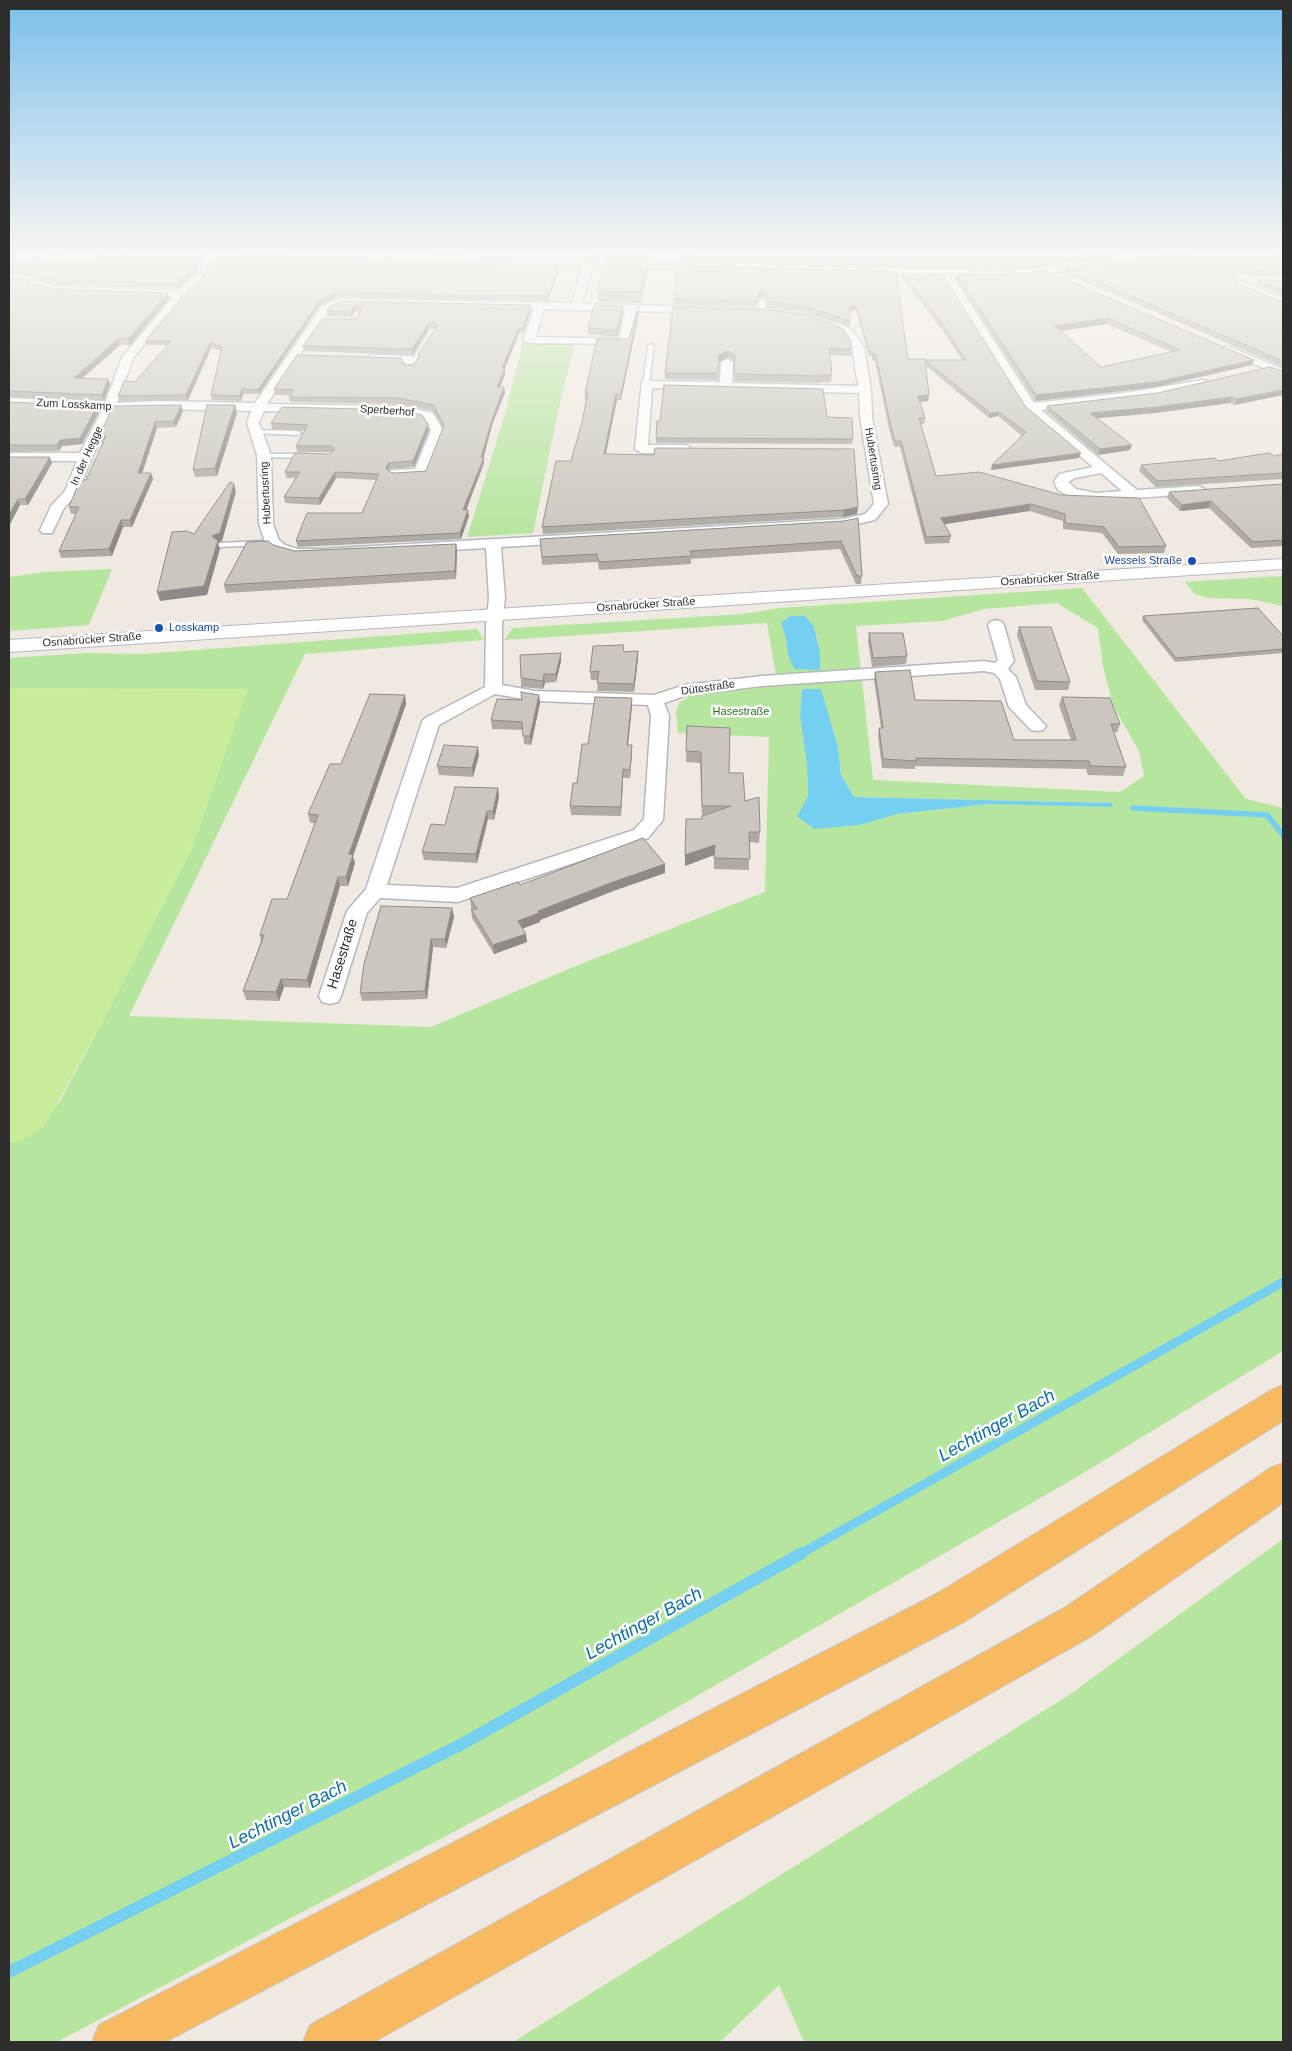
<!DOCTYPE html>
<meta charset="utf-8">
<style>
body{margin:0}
#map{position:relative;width:1292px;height:2051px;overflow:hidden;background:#efe9e1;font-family:Helvetica,sans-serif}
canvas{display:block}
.frame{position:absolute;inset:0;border:10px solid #2e2e2e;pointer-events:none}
</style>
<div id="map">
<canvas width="1292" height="2051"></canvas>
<div class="frame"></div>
</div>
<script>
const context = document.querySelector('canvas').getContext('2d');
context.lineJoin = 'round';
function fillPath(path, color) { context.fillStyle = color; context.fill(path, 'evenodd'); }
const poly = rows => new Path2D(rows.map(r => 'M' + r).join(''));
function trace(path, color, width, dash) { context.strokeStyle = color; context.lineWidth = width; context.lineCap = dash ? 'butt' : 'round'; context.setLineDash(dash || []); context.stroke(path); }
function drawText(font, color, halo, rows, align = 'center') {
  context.font = font + ' Helvetica,sans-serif'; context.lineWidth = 5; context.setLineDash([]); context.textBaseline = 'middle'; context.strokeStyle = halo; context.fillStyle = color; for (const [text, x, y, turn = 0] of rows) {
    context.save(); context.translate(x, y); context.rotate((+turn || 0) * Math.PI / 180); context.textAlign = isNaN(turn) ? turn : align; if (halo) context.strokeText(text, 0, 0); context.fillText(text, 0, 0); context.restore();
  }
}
fillPath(poly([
 [523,341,575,342,558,411,533,533,467,537,505,414],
 [112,569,89,625,9,631,9,577,46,572],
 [1283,576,1283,606,1250,599,1208,598,1195,594,1185,582],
 [1082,588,1246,799,1283,808,1283,1351,1075,1478,544,1784,57,2042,9,2042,9,1143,22,1140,59,1103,105,1017,191,850,247,690,9,688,9,658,85,653,143,654,477,629,484,640,305,654,129,1016,431,1027,576,966,765,892,769,737,678,733,676,712,679,703,692,695,778,686,767,623,504,640,513,628,743,614,780,608],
 [1057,603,1098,628,1103,666,1113,705,1139,751,1144,776,1120,792,873,780,856,626,942,621,984,609],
 [781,623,814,627,820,652,820,669,794,669,788,655,786,638],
 [802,689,820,689,838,747,841,775,854,797,1112,803,1113,806,988,804,897,814,860,825,797,816,808,796,807,766,800,716],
 [1283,1539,1283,2042,804,2042,779,1985,720,2042,513,2042,1069,1695]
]), '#b6e59e');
fillPath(poly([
 [9,688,248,689,191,850,105,1017,44,1127,22,1140,9,1143]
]), '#c9ec9a');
fillPath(poly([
 [790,616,805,616,814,627,820,652,820,670,794,669,788,655,786,638,781,623],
 [802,689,821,689,838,747,841,775,854,797,1112,803,1113,807,988,804,897,814,860,825,814,829,797,816,808,796,807,766,800,716]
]), '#75cff0');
trace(poly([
 [1133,808,1267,815,1283,835]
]), '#75cff0', 5.5);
trace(poly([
 [800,1554,1283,1282]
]), '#75cff0', 9);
trace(poly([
 [9,1972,462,1744,802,1553]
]), '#75cff0', 12);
const service = poly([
 [762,298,765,300,765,311,762,313,759,311,759,300,762,298],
 [431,329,436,330,414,363,410,363,431,329],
 [651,344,654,346,649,384,646,386,643,384,648,346,651,344],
 [255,430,298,431,301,433,298,435,253,433,253,431,255,430],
 [262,454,307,454,310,456,307,458,264,457,262,456,262,454],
 [261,541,265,543,264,545,220,547,216,545,220,543,261,541]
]);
const minor = poly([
 [34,250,82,250,77,253,9,258,9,252,34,250],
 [126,250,238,250,709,264,714,267,713,269,592,267,582,304,762,308,806,314,840,324,852,330,864,347,871,390,872,417,888,504,875,520,843,527,501,547,505,598,502,626,502,685,535,691,654,695,685,685,762,676,984,661,995,663,998,660,988,625,990,622,996,620,1002,622,1004,625,1014,661,1008,669,1016,677,1026,705,1046,726,1043,730,1037,731,1031,730,1009,707,1000,679,994,673,984,671,762,686,687,695,664,703,669,716,663,820,648,838,458,902,380,898,367,913,341,996,338,1002,330,1004,322,1002,319,996,347,911,366,889,422,722,425,718,485,687,486,626,489,598,486,548,322,557,297,557,275,551,265,542,259,524,257,455,247,423,251,411,158,409,114,410,92,457,78,493,64,508,52,533,42,533,40,530,51,506,65,491,77,461,9,461,9,453,80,453,102,410,9,406,9,398,105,403,122,357,173,297,61,293,33,288,27,282,9,282,9,276,30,276,40,283,61,287,178,291,194,277,201,263,209,255,131,253,126,250],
 [220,256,582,266,572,303,338,299,322,306,255,403,158,401,117,403,133,358,185,296,202,281,209,266,220,256],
 [344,304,534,309,523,340,529,343,628,344,636,311,762,314,805,320,832,328,844,334,852,347,858,386,732,383,733,362,727,359,721,362,720,382,642,381,635,449,641,453,686,453,692,449,686,445,648,445,652,388,859,393,860,417,874,504,865,514,843,519,322,549,298,549,285,545,279,540,273,524,271,455,259,423,264,411,400,414,424,419,431,430,415,469,391,470,389,473,391,476,396,477,425,476,443,430,433,413,400,406,267,404,330,310,344,304],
 [544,309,576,310,625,311,619,339,536,337,544,309],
 [495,694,535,701,648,705,651,716,644,819,634,830,457,888,387,885,439,725,495,694],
 [1174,250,1186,250,1189,253,1184,256,1174,250],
 [1095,261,1099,262,1099,266,1031,276,995,278,953,277,1034,403,1130,392,1203,380,1207,381,1209,384,1203,388,1130,400,1041,410,1137,490,1199,486,1206,490,1204,493,1096,501,1067,495,1058,490,1054,482,1059,474,1093,467,1026,410,943,276,761,271,756,268,761,265,995,272,1031,270,1095,261],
 [1101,473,1122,491,1096,493,1076,489,1068,482,1075,478,1101,473],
 [1236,277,1248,285,1283,298,1283,305,1240,289,1231,280,1236,277],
 [1227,346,1283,369,1283,376,1223,351,1221,349,1227,346],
 [373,355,409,356,413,357,418,362,414,369,410,370,404,367,406,362,369,360,367,358,369,356,373,355]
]);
const tertiary = poly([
 [1283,559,1283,569,9,652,9,640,1283,559]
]);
const trunk = poly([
 [1283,1385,1283,1421,964,1622,165,2042,92,2042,99,2025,936,1594,1271,1390,1283,1385],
 [1283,1463,1283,1503,1092,1636,374,2042,303,2042,310,2025,1064,1608,1270,1468,1283,1463]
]);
trace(service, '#b4b7c1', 3);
trace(minor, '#b4b7c1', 3);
trace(tertiary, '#b4b7c1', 2);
trace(trunk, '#c9c9c9', 2);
fillPath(service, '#fff');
fillPath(minor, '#fff');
fillPath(tertiary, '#fff');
fillPath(trunk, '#f8ba60');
fillPath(poly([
 [312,250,484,250,481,255],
 [545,250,652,250,650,260,648,260,648,270,641,303,598,302,597,291,610,256,545,254],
 [680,250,1160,250,1031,268,995,270,679,261],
 [203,252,205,257,199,262,192,276,177,289,61,285,41,281,30,274,9,275,9,261,91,260,128,253],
 [1283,253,1283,277,1236,275,1233,277,1241,286,1283,301,1283,367,1065,273,1066,268],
 [476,261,476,263,559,265,559,269,548,301,337,297,320,305,259,394,243,394,241,401,212,400,211,395,221,351,211,348,188,400,120,401,118,396,135,382,167,345,146,345,145,341,185,293],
 [896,272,908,359,925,360,962,360,943,331,902,278,902,273,1025,406,1079,458,991,470,992,465,1022,436,998,416,989,418,926,366,929,395,928,401,920,402,925,418,924,424,920,424,936,476,979,472,1166,546,1164,553,1118,554,1102,533,1063,529,1063,521,1029,511,944,524,951,536,949,543,925,544,900,447,894,447,889,429,875,361,872,360,872,356,869,356,856,310,850,311,850,327,807,312,767,307,767,300,763,296,758,298,757,306,674,304,674,299],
 [957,274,996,275,1252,365,1156,387,1035,401,956,279],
 [1107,324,1171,352,1101,367,1060,331],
 [9,278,31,284,59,289,168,293,169,299,130,345,120,345,82,378,108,379,110,385,104,401,9,397],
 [1258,280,1283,281,1283,296,1256,285],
 [531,305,531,311,523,333,519,333,505,368,505,374,500,387,504,387,505,393,493,422,483,457,484,463,466,510,469,516,461,539,298,547,296,541,362,513,376,480,336,478,320,505,285,503,284,497,296,478,286,478,285,472,330,454,331,452,297,452,296,446,305,431,272,429,271,423,428,424,429,430,414,467,389,469,389,471,390,472,395,473,426,471,443,428,433,411,400,404,290,402,289,397,290,395,275,395,274,389,403,364,413,365,418,358,418,354,435,328,429,328,413,355,304,351,303,346,355,319,360,312,355,311,351,317,328,316,327,311,330,306],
 [639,307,639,313,621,400,617,400,606,454,858,507,857,514,843,517,543,534,542,527,571,461,582,422,586,400,585,400,585,393,629,339],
 [673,307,851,349,851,356,829,355,832,375,831,382,821,382,821,383,734,381,735,362,728,357,719,362,718,380,665,379,665,373],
 [623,313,617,337,588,334,588,328],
 [1283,371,1235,405,1230,403,1155,413,1097,418,1130,450,1098,455,1046,411,1047,406,1158,393],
 [9,402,99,412,82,444,62,446,59,451,9,452],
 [235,405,237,413,217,476,195,477,193,470],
 [183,411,176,427,157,428,142,473,153,479,132,527,123,527,112,556,61,558,59,551,76,514,71,514,69,507,86,480,103,443,101,443,99,437],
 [827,417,853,439,852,444,656,443,656,438],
 [1283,454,1283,479,1156,487,1139,471,1141,465,1218,461,1274,456],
 [9,457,52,463,28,505,20,505,9,526],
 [1283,484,1283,546,1251,548,1209,508,1180,511,1167,498,1169,492],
 [844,521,862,576,861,584,856,584,840,549,691,559,691,564,599,570,598,562,542,565,540,539],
 [456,544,457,551,456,579,226,593,224,585,273,545,295,551],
 [1143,616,1283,636,1283,653,1175,662,1142,620],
 [1019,627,1070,682,1068,690,1035,690,1017,635],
 [869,633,907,656,906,664,872,667,868,641],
 [624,652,638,659,634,692,597,691,598,680,591,680,590,672],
 [561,661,556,682,545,683,543,689,521,687,521,678],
 [875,672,915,700,1014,740,1071,740,1059,705,1062,697,1120,724,1117,732,1114,732,1126,767,1123,776,1088,775,1086,769,915,766,915,769,882,768,878,736,879,728,881,728,874,680],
 [405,695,406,704,353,856,355,863,348,886,340,886,310,988,284,987,279,1001,246,1000,243,991,261,941,260,935,287,899,315,823,310,823,308,814,341,764],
 [539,695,540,703,531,745,524,744,523,730,492,729,491,720,522,700],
 [632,698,632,706,628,745,632,745,630,778,623,778,621,816,571,815,570,806,588,744],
 [687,726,729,773,745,801,760,832,759,843,749,842,749,870,714,869,714,855,685,866,686,819,702,819,702,817,700,763,686,762],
 [479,755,473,777,439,775,437,766],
 [498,788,499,797,494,820,488,819,477,863,424,860,422,852],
 [665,864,665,873,613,891,540,920,540,922,523,928,527,942,494,954,472,918,471,909,473,909,471,907,470,898,520,885],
 [452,908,454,917,446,948,433,947,427,999,362,1001,360,993]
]), '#afaba4');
fillPath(poly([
 [1126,250,1160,250,1031,268,1032,263],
 [203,252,205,257,199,262,192,276,177,289,176,284],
 [648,258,648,270,641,303,641,292],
 [559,265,559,269,548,301,548,296],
 [1238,270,1236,275,1229,280,1231,275],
 [763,291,763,296,758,298,757,306,758,293],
 [168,293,169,299,130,345,128,339],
 [336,293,337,297,320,305,259,394,258,390,320,300],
 [531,305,531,311,523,333,523,328],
 [856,305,856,310,849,311,850,306],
 [354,306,355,311,351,317,350,312],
 [623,306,623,313,617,337,617,330],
 [639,307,639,313,621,400,621,394],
 [1108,318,1107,324,1053,332,1055,326],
 [429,323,429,328,413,355,412,349],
 [519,328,519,333,505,368,505,374,498,393,497,387,502,368],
 [118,339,120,345,76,384,74,378],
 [210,343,211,348,188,400,186,395],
 [728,351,728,357,719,362,719,355],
 [1254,360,1252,365,1156,387,1035,401,1036,395],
 [108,379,110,385,104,401,102,395],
 [504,387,505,393,493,422,483,460,484,457,484,463,464,516,463,510,481,457,493,417],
 [242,389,243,394,241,401,240,396],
 [1283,390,1283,395,1235,405,1236,399],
 [616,394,617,400,604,461,604,454],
 [929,395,928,401,917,402,918,396],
 [1232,397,1230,403,1155,413,1089,419,1090,413],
 [181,405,183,411,176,427,174,421],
 [235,405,237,413,217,476,215,468],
 [97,406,99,412,82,444,62,446,59,451,57,445,60,440],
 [999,412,998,416,989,418,990,413],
 [155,422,157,428,140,480,138,473],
 [428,424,429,430,414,467,413,461],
 [1132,445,1130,450,1098,455,1100,449],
 [1081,453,1079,458,991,470,992,465],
 [50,457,52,463,28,505,25,499],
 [388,463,389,469,387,474,386,468],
 [335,472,336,478,320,505,319,498],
 [151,473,153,479,132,527,130,520],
 [234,484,236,492,222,541,218,543,220,549,207,595,160,601,157,592,212,536],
 [18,499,20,505,9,526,9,515],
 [1211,501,1209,508,1180,511,1182,505],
 [1031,504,1029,511,940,525,941,518],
 [858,507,857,514,843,517,844,510],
 [468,510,469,516,461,539,460,533],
 [121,520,123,527,112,556,109,549],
 [456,544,457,551,456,579,455,571],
 [638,651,638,659,634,692,634,684],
 [561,653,561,661,556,682,556,674],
 [544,674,545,683,543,689,543,681],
 [405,695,406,704,353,856,355,863,348,886,346,877,349,854],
 [539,695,540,703,531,745,530,736],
 [632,698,632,706,627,753,627,745],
 [632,745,632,753,630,778,630,770],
 [478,747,479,755,473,777,472,768],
 [623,769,623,778,621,816,621,807],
 [498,788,499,797,494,820,493,811],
 [487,811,488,819,477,863,476,854],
 [715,845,714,855,685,866,685,855],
 [665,864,665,873,613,891,540,920,540,922,519,930,518,921,538,911,613,882],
 [338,877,340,886,310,988,307,980],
 [452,908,454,917,446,948,445,939],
 [526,934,527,942,494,954,493,945],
 [431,939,433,947,427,999,425,991],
 [281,979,284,987,279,1001,276,992]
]), '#8e8b86');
const building = poly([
 [131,250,203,252,198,257,191,270,176,284,60,280,39,276,28,269,9,269,9,261,91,260,99,254,106,252,128,253,131,250],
 [590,250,651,250,650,255,610,254,611,251,590,250],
 [680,250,1126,250,1032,263,996,265,679,256,680,250],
 [1211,252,1283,253,1283,272,1238,270,1231,275,1241,286,1283,301,1283,361,1066,268,1170,254,1211,252],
 [220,254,476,261,475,263,559,265,548,296,336,293,320,300,258,390,242,389,240,396,211,395,222,347,210,343,186,395,118,396,124,381,135,382,171,341,145,341,185,293,202,278,210,263,220,254],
 [607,257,648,258,641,292,597,291,607,257],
 [678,265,896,272,908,359,925,359,929,395,918,396,925,418,919,418,936,476,979,472,1061,495,1139,498,1166,546,1119,547,1104,527,1065,523,1065,514,1031,504,941,518,951,536,926,537,901,441,895,441,890,423,876,355,873,355,872,351,869,351,856,305,850,306,850,321,807,307,767,301,767,295,763,291,758,293,757,301,674,299,678,265],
 [1046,271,1254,360,1157,382,1036,395,957,274,996,275,1046,271],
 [1108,318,1180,350,1101,367,1055,326,1108,318],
 [902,273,943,275,1025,406,1081,453,992,465,1026,432,999,412,990,413,925,360,966,360,944,326,902,273],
 [9,278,24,278,31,284,59,289,168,293,128,339,118,339,74,378,108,379,102,395,9,391,9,278],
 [1258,280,1283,281,1283,290,1258,280],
 [343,301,531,305,523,328,519,328,502,368,505,368,497,387,504,387,493,417,481,457,484,457,463,510,468,510,460,533,296,541,307,513,362,513,379,474,335,472,319,498,284,497,300,472,285,472,295,453,330,454,335,449,330,446,296,446,308,425,271,423,282,407,399,410,422,415,428,424,413,461,388,463,386,468,390,472,395,473,426,471,444,425,433,405,399,398,289,397,293,390,274,389,297,355,402,358,402,363,404,365,413,365,419,357,418,354,437,326,436,323,429,323,412,349,303,346,322,319,355,319,362,310,361,307,354,306,350,312,327,311,330,306,343,301],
 [594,306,623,306,617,330,588,328,594,306],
 [639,307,621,394,616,394,604,454,654,455,655,448,854,449,858,507,844,510,542,527,556,461,571,461,582,422,588,393,585,393,597,339,629,339,639,307],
 [673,307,762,309,805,315,832,323,843,329,851,341,851,349,829,348,832,375,822,375,822,376,734,374,735,355,728,351,719,355,718,373,665,373,673,307],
 [1270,367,1283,371,1283,390,1236,399,1232,397,1157,407,1090,413,1132,445,1100,449,1047,406,1158,393,1270,367],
 [664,385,823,389,827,417,852,418,853,439,656,438,657,421,660,421,664,385],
 [9,402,97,406,80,438,60,440,57,445,9,445,9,402],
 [181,405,174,421,155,422,138,473,151,473,130,520,121,520,109,549,59,551,79,507,69,507,80,480,86,480,106,436,99,437,113,406,181,405],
 [207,405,235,405,215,468,193,470,207,405],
 [1269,453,1274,456,1283,454,1283,473,1157,481,1141,465,1215,458,1218,461,1269,453],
 [9,457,50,457,25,499,18,499,9,515,9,457],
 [230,482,234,484,220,533,212,536,218,541,204,586,157,592,172,532,187,531,194,534,230,482],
 [1283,484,1283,540,1253,542,1211,501,1182,505,1169,492,1283,484],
 [858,518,862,576,857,576,841,541,690,551,692,556,599,562,597,554,542,557,540,539,844,521,858,518],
 [268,541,273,545,295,551,456,544,455,571,224,585,247,542,268,541],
 [1258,608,1283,636,1283,649,1176,658,1143,616,1258,608],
 [1019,627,1051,627,1070,682,1037,681,1019,627],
 [869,633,903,633,907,656,873,658,869,633],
 [623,645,624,652,638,651,634,684,597,683,599,671,590,672,593,646,623,645],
 [561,653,556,674,544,674,543,681,521,678,520,655,561,653],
 [910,670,915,700,1001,701,1014,740,1076,740,1062,697,1110,698,1120,724,1111,724,1126,767,1090,766,1089,761,916,758,916,761,883,759,879,728,883,728,875,672,910,670],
 [521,692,539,695,530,736,523,736,522,722,491,720,497,699,522,700,521,692],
 [370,694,405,695,349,854,353,855,346,877,338,877,307,980,281,979,276,992,243,991,264,935,260,935,272,899,287,899,318,815,308,814,330,764,341,764,370,694],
 [595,697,632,698,627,745,632,745,630,770,623,769,621,807,570,806,573,783,577,783,582,744,588,744,595,697],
 [687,726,730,728,729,773,743,773,745,801,759,797,760,832,749,832,750,859,714,858,715,845,685,855,686,819,702,819,702,816,731,806,702,806,701,752,686,751,687,726],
 [444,745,478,747,472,768,437,766,444,745],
 [455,787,498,788,493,811,487,811,476,854,422,852,431,824,445,825,455,787],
 [643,838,665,864,613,882,538,911,539,913,518,921,526,934,493,945,471,909,477,909,470,898,518,882,520,885,643,838],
 [381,906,452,908,445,939,431,939,425,991,360,993,364,964,381,906]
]);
fillPath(building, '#cbc7bf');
trace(building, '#8e8b86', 1);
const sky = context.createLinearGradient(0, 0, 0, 537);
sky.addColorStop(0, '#7abfeb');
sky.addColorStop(0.47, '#f8f5f2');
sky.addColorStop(1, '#f8f5f200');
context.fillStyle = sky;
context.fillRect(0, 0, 1292, 537);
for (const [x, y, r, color] of [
 [1192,561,5,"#1a4fb4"],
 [159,628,5,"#1a4fb4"]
]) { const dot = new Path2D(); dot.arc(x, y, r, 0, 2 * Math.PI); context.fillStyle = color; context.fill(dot); trace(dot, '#fff', 2); }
drawText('11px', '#2e2e2e', '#fff', [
 ["Zum Losskamp",74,405,3],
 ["Sperberhof",387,411,4],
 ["In der Hegge",87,456,-66],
 ["Hubertusring",873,459,81],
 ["Hubertusring",266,493,-93],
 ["Osnabrücker Straße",1050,579,-4],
 ["Osnabrücker Straße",646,605,-4],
 ["Osnabrücker Straße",92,640,-4],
 ["Dütestraße",708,688,-8]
]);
drawText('11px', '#164399', '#fff', [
 ["Wessels Straße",1182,561],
 ["Losskamp",169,628,"left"]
], 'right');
drawText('11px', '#2c6e1b', '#fff', [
 ["Hasestraße",741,712]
]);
drawText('14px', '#2e2e2e', '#fff', [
 ["Hasestraße",343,954,-73]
]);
drawText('italic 18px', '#0d6fa3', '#fff', [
 ["Lechtinger Bach",997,1426,-29],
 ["Lechtinger Bach",644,1624,-29],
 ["Lechtinger Bach",288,1815,-27]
]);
</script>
